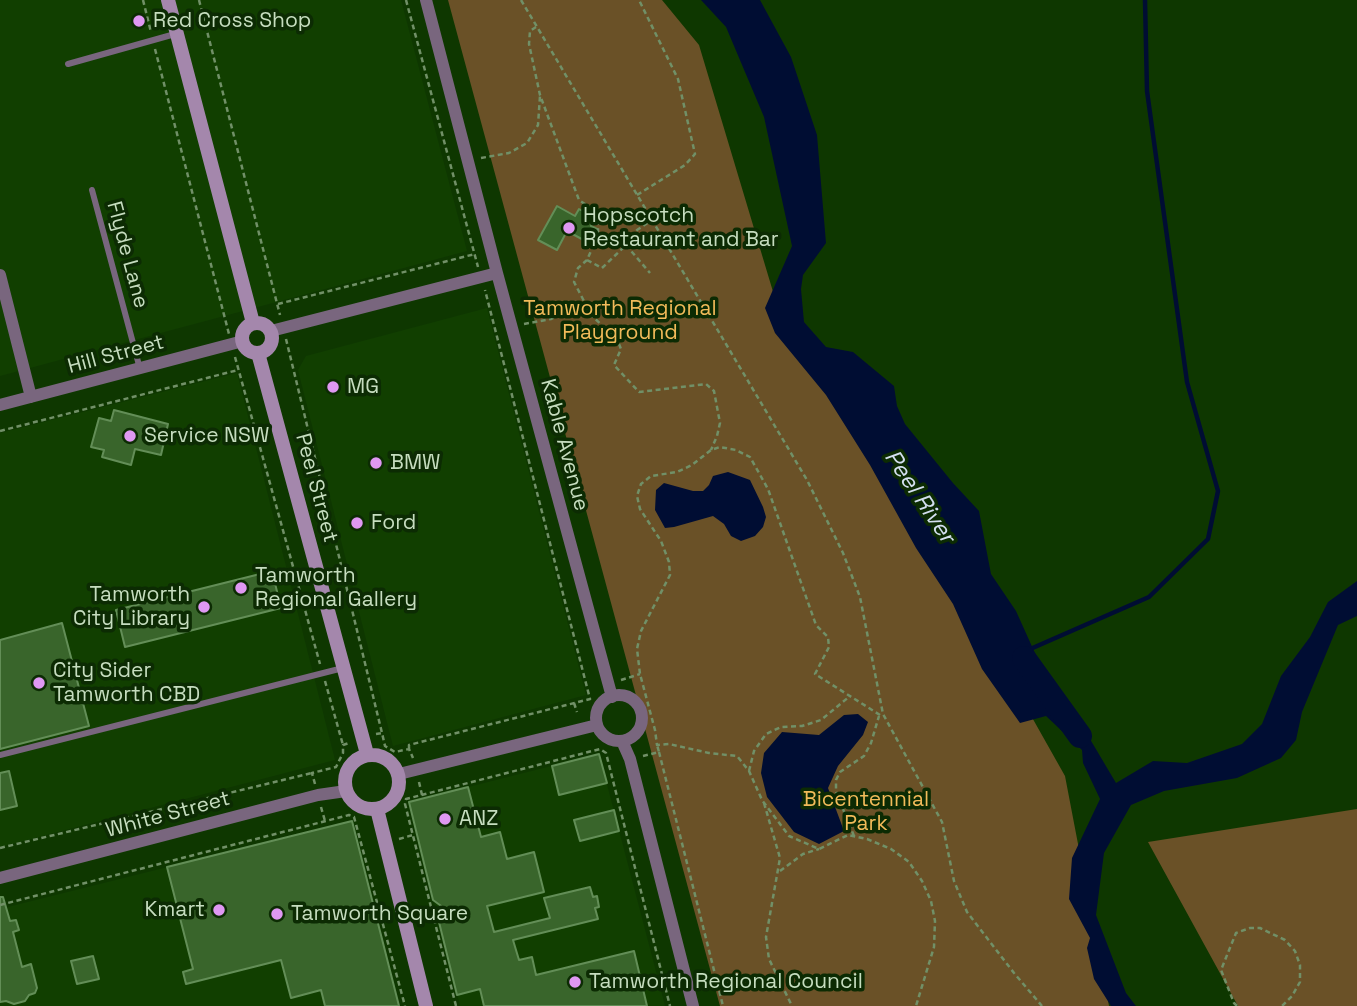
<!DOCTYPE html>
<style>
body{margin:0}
canvas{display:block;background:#0e3700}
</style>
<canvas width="1357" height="1006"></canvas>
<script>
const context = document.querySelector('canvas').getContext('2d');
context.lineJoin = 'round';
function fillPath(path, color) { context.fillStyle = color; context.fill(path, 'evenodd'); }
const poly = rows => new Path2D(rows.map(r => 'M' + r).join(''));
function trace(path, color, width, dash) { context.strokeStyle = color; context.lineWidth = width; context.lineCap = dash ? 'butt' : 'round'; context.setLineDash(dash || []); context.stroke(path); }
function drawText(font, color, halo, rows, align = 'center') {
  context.font = font + ' "Space Grotesk",sans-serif'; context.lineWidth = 7; context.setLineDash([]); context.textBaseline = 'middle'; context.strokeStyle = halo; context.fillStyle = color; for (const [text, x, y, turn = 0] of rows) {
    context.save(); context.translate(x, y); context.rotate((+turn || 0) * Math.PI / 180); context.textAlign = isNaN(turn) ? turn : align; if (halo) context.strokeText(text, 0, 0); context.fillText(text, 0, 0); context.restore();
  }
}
fillPath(poly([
 [0,0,401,0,467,251,0,376],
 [487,308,586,695,393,746,298,370,306,356],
 [237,373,335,760,0,847,0,433],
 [599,754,665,1006,460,1006,409,802],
 [352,821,399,1006,0,1006,0,909]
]), '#113f00');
fillPath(poly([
 [448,0,662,0,699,45,783,325,847,389,1065,776,1109,1006,720,1006],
 [1357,809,1357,1006,1238,1006,1148,842]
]), '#6a5127');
fillPath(poly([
 [701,0,760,0,791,57,817,135,826,243,803,275,801,289,804,322,826,347,853,352,894,386,897,406,905,424,953,483,979,511,991,574,1016,611,1039,662,1046,706,1066,711,1087,734,1116,783,1153,761,1187,763,1242,744,1262,724,1281,676,1310,637,1328,602,1357,581,1357,616,1338,625,1302,712,1296,740,1281,758,1237,778,1164,791,1131,805,1104,853,1096,915,1126,993,1136,1006,1111,1006,1094,979,1087,948,1090,938,1069,899,1072,858,1100,799,1083,763,1082,750,1046,716,1020,723,982,669,953,604,916,548,870,465,826,395,775,333,765,308,792,246,764,117,726,27],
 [728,472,750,480,763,507,766,517,763,527,755,536,741,541,731,536,724,524,713,516,674,527,665,528,655,510,656,490,664,483,693,491,703,491,709,485,713,476],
 [858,714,868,722,863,735,838,766,828,788,844,831,819,844,794,832,767,797,761,773,764,753,782,732,819,735,844,715]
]), '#000d33');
trace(poly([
 [1028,650,1149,597,1208,539,1218,491,1187,382,1147,91,1145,0]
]), '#000d33', 4.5);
trace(poly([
 [1024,658,1080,736]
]), '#000d33', 24);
const building = poly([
 [557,206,575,216,579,209,595,218,591,226,597,229,589,243,567,231,557,250,538,240,557,206],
 [114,410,168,424,161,455,135,449,131,465,102,457,104,450,91,447,99,418,111,421,114,410],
 [272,571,281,608,125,647,116,610,272,571],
 [62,623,89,726,0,749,0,640,62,623],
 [599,754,607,783,559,795,552,766,599,754],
 [9,771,17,806,0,810,0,773,9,771],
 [468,787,481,837,500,832,507,859,534,852,544,892,487,906,494,932,550,918,544,898,590,887,593,897,597,896,599,907,595,908,598,919,513,940,519,960,532,957,536,975,634,951,647,1006,484,1006,480,989,457,995,438,918,452,914,433,900,409,802,468,787],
 [614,810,619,831,580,841,574,820,614,810],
 [352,821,399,1006,325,1006,321,990,291,998,281,960,186,984,183,972,193,969,167,867,352,821],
 [0,897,3,897,10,921,16,920,19,930,13,932,22,967,31,964,37,988,35,993,29,995,25,1001,14,1004,6,1001,0,1002,0,897],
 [93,956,99,979,77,984,71,961,93,956]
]);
fillPath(building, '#39652b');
trace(building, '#638e57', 2);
trace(poly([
 [143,0,151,32],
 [199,0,280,315],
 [406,0,478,267],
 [521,0,807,480,843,553,860,597,883,714,942,822,954,881,967,912,1014,973,1042,1006],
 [536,27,530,31,529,44,540,95,579,200,591,208,598,220,598,235,587,260,578,268,574,282,585,303],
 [155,49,229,334],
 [481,158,509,153,527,143,538,125,540,96],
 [637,195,685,165,695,154,678,79,639,0],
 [626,245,650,273],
 [587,260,602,268,626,245,637,230,652,220],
 [278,304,475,254],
 [524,324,551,319,585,303,592,316,617,339,621,349,614,365,639,392,706,384,714,391,720,423,717,436,711,450],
 [286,339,382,733],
 [235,357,320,664],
 [0,431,238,370],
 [621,680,640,674],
 [325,681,343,745],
 [574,703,577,712],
 [880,715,815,674,829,647,828,637,816,625,768,489,750,457,736,450,720,447,711,450,692,465,677,472,651,476,641,484,637,496,640,509,661,541,669,562,670,575,641,631,637,649,640,674,655,730,657,745,669,744,709,753,737,756,749,771,762,800,789,836,819,849,848,835,867,839,891,849,909,862,922,881,931,901,935,921,934,947,916,1006],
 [376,734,382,733,385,746,395,752,409,749,413,758],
 [409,749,409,745,590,699,485,290],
 [659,752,723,1006],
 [643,756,659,752,657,745],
 [749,771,754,751,766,734,781,727,802,726,821,720,850,696],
 [419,782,422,795],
 [315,784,312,773,336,767,343,753,343,745,349,743],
 [764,803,780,858,766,937,769,959,792,1006],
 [321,807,325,821],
 [854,836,836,792,836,780,840,772,864,756,871,743,879,716],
 [399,839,413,835],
 [0,848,312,773],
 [780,871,803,854,819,849],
 [0,905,349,815,354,817,405,1006],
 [456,1006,405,804,406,799,600,749,606,753,670,1006],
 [1237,1006,1234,1003,1221,970,1236,933,1250,928,1260,928,1285,940,1295,951,1300,965,1300,982,1292,996,1282,1006]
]), '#719067', 2.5, [5, 3.5]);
trace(poly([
 [68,64,175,34],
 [92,190,140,369],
 [0,755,343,668]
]), '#79667e', 6);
trace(poly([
 [426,0,497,273,612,697],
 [0,275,31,397],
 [271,331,497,273],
 [0,405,243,341],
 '596 718a23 23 0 1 1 46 0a23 23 0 1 1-46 0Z',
 [622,741,630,759,693,1006],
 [399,774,597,725],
 [0,878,318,795,346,791]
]), '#79667e', 12);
trace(poly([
 [168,0,253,323],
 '242 338a15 15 0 1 1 30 0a15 15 0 1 1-30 0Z',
 [258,353,367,754],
 '345 782a27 27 0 1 1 54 0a27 27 0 1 1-54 0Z',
 [377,809,426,1006]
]), '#a487ac', 14);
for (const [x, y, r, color] of [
 [139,21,7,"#df98f2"],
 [569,228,7,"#df98f2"],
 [333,387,7,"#df98f2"],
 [130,436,7,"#df98f2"],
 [376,463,7,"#df98f2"],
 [357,523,7,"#df98f2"],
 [241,588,7,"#df98f2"],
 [204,607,7,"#df98f2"],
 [39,683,7,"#df98f2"],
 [445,819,7,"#df98f2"],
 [219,910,7,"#df98f2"],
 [277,914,7,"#df98f2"],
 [575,982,7,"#df98f2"]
]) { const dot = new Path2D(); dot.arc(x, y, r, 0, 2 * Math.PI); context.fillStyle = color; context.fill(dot); trace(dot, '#0c2b03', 2.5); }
drawText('21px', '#c6ddbf', '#0c2b03', [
 ["Red Cross Shop",153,21],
 ["Hopscotch",583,216],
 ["Restaurant and Bar",583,240],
 ["MG",347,387],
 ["Service NSW",144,436],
 ["BMW",390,463],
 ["Ford",371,523],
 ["Tamworth",255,576],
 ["Regional Gallery",255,600],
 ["Tamworth",190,595,"right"],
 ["City Library",190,619,"right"],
 ["City Sider",53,671],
 ["Tamworth CBD",53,695],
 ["ANZ",459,819],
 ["Kmart",205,910,"right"],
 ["Tamworth Square",291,914],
 ["Tamworth Regional Council",589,982]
], 'left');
drawText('21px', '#c6ddbf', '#0c2b03', [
 ["Flyde Lane",127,255,75],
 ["Hill Street",116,355,-15],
 ["Kable Avenue",564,445,75],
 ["Peel Street",316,488,75],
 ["White Street",168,815,-15]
]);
drawText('21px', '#f2bb5a', '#0c2b03', [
 ["Tamworth Regional",620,309],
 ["Playground",620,333],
 ["Bicentennial",866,800],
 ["Park",866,824]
]);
drawText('italic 23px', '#d4dff0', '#0c2b03', [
 ["Peel River",919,497,56]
]);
</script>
